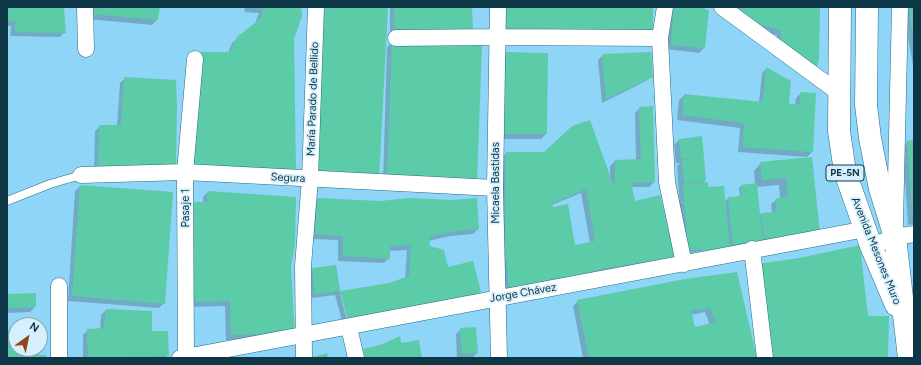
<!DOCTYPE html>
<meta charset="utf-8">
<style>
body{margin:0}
#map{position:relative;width:921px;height:365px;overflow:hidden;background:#8fd5f7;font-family:Figtree,sans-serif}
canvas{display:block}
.frame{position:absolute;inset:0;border:8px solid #0d3647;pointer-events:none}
.north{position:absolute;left:8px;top:317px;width:40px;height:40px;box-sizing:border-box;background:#d6effc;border:1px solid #86a5b4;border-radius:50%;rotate:33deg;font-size:11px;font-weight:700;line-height:16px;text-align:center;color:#0d3647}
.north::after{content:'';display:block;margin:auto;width:14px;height:18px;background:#8d481d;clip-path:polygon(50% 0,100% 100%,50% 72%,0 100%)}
</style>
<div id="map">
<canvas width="921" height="365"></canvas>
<div class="frame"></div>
<div class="north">N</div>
</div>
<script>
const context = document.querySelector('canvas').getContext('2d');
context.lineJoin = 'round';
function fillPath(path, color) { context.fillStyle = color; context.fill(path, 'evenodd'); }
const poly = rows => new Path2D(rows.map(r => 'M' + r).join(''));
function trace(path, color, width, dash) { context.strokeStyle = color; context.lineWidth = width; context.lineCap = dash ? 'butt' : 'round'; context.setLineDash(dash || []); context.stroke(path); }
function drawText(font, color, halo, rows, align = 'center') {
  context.font = font + ' Figtree,sans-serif'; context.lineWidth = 3.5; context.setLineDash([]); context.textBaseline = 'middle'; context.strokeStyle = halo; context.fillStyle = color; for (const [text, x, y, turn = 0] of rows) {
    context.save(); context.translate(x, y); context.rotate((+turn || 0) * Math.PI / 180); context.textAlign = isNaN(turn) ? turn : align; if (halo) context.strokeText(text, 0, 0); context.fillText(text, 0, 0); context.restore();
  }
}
fillPath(poly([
 [7,7,63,7,65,32,60,37,10,36,11,26,7,26],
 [88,7,159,7,157,20,152,25,87,19],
 [244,7,300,7,189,173,194,58,228,53,232,43,255,24,259,13,245,12],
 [390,7,471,7,467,38,481,46,383,182,387,47,394,41,390,41],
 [670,7,700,7,704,48,699,53,666,49],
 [729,7,819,7,776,51,777,35,756,30],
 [903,7,914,7,914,72],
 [603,55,652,76,646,81,602,103,598,60],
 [496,58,546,134,541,139,496,139],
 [767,68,788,104,795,105,796,98,801,93,815,94,812,152,807,157,738,152,740,128,677,120,679,100,685,95,759,102,762,73],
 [125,78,175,167,94,171,95,131,100,126,117,126,120,83],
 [640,108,654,182,649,187,631,187,634,202,668,262,504,291,501,158,506,153,610,178,610,166,615,161,636,160,635,113],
 [581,193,590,243,574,246,552,205],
 [679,140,703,156,700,159,705,181,702,184,725,202,728,198,740,197,739,188,741,186,755,185,754,171,761,163,811,158,819,233,683,254,677,166,680,163,676,163,674,145],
 [779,185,780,198,777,199,771,204,772,213,761,214,759,216,756,187],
 [908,141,914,141,914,224,908,225,903,147],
 [80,186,164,303,159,308,68,301,75,191],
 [208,192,290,268,289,337,226,340,225,306,190,307,190,208,195,203,203,203,203,197],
 [317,199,478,229,473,234,450,236,428,241,429,247,447,268,480,291,475,296,410,313,340,294,349,327,344,328,335,295,311,298,308,274,313,269,336,266,339,292,389,284,405,279,407,250,389,251,389,258,384,263,338,261,338,240,311,239,312,204],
 [736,273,756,358,583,358,573,306,578,301],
 [705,312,710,325,694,328,691,315],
 [8,295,35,307,30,312,7,313],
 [106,310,152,332,168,355,165,358,83,358,83,335,88,330,100,330,101,315],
 [461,329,477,353,472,358,457,358,456,334],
 [7,332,16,332,16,349,38,349,38,356,45,358,7,358]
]), '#0003');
fillPath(poly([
 [7,7,64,7,66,33,15,32,15,21,7,21],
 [92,7,160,7,158,20,92,14],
 [264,7,301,7,302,16,294,39,296,172,194,169,198,52,230,52,237,37,260,19],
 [323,7,388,7,379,179,314,174],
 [394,7,472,7,473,33,395,36],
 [503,7,653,7,653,31,503,30],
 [674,7,702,7,709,11,705,48,671,45],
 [730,7,820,7,819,60,815,72,781,46,781,30,762,25,758,29],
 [909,7,914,7,914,38,912,31],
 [392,41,482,45,477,181,387,177],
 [501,52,548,53,547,134,500,134],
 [651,52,653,77,606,99,602,54],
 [766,67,791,81,789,104,805,105,800,104,800,92,816,93,813,152,743,147,744,123,682,115,684,94,763,102],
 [124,77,176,80,177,106,176,167,98,166,99,125,121,125],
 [653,106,655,182,631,183,635,201,660,195,675,257,601,269,581,279,509,287,505,246,506,152,544,152,572,126,590,120,613,184,615,183,615,160,641,159,639,107],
 [586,189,595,241,575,245,568,204,553,207,552,203],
 [702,136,704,157,681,159,679,139],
 [914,140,914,221,913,221,907,141],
 [704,157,706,181,684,183,682,160],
 [812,157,820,233,764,239,761,213,777,212,776,198,788,197,786,178,762,180,760,162],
 [708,182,708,187,724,186,730,248,702,251,702,249,688,250,683,184],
 [757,183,763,245,733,248,728,197,742,196,741,185],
 [80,185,173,192,165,304,72,296],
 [208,191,296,197,295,244,291,268,295,333,231,335,230,301,195,302,192,263,194,202,207,202],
 [317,198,380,201,410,198,452,200,477,198,479,229,455,231,429,237,430,246,444,250,448,267,473,261,481,292,349,324,340,291,389,283,409,276,411,245,390,246,390,259,343,256,343,236,315,234],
 [860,245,868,316,889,316,888,358,770,358,757,264,799,258],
 [336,265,340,291,315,294,312,268],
 [737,272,757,358,589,358,577,300,685,279],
 [710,308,716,322,695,327,691,311],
 [36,293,36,307,9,308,8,294],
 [106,309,152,311,152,331,168,331,169,356,88,358,87,329,104,328],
 [476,327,478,353,462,354,460,328],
 [7,331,15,331,16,358,7,358],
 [400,336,401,343,419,340,422,358,365,358,363,349,383,344],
 [16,349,39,349,39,355,46,355,46,358,17,358],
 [327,353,328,358,310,358]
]), '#5ccba8');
const service = poly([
 [7,201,50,184,81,175]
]);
const minor = poly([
 [85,7,86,49],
 [498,7,495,188,499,358],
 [665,7,660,38,667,182,684,264],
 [722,7,839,93],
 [396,38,497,37,660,38],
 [81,175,185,172,495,188],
 [895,223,900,7],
 [871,246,895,237,914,234],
 [752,249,765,358],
 [349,327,356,358],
 [186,357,185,172,195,59],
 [59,358,59,286],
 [180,358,866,229],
 [304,358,303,266,310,179,316,7]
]);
const trunk = poly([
 [840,7,839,131,845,172,871,246,896,305],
 [867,7,866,105,870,138,880,189,895,237,909,358]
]);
trace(service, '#226b89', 9);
trace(minor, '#226b89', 17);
trace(trunk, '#226b89', 23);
trace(service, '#fff', 8);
trace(minor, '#fff', 16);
trace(trunk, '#fff', 22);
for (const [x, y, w] of [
 [845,173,38]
]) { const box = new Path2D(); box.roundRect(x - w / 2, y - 8, w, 16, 3); context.fillStyle = '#d6effc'; context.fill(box); trace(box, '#0d3647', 1); }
drawText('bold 10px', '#0d3647', null, [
 ["PE-5N",845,173]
]);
drawText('11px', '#0d3647', '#d6effc', [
 ["María Parado de Bellido",313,99,-88],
 ["Segura",288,178,3],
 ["Micaela Bastidas",496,183,-90],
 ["Pasaje 1",186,208,-90],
 ["Avenida Mesones Muro",876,251,68],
 ["Jorge Chávez",523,293,-10]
]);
</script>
